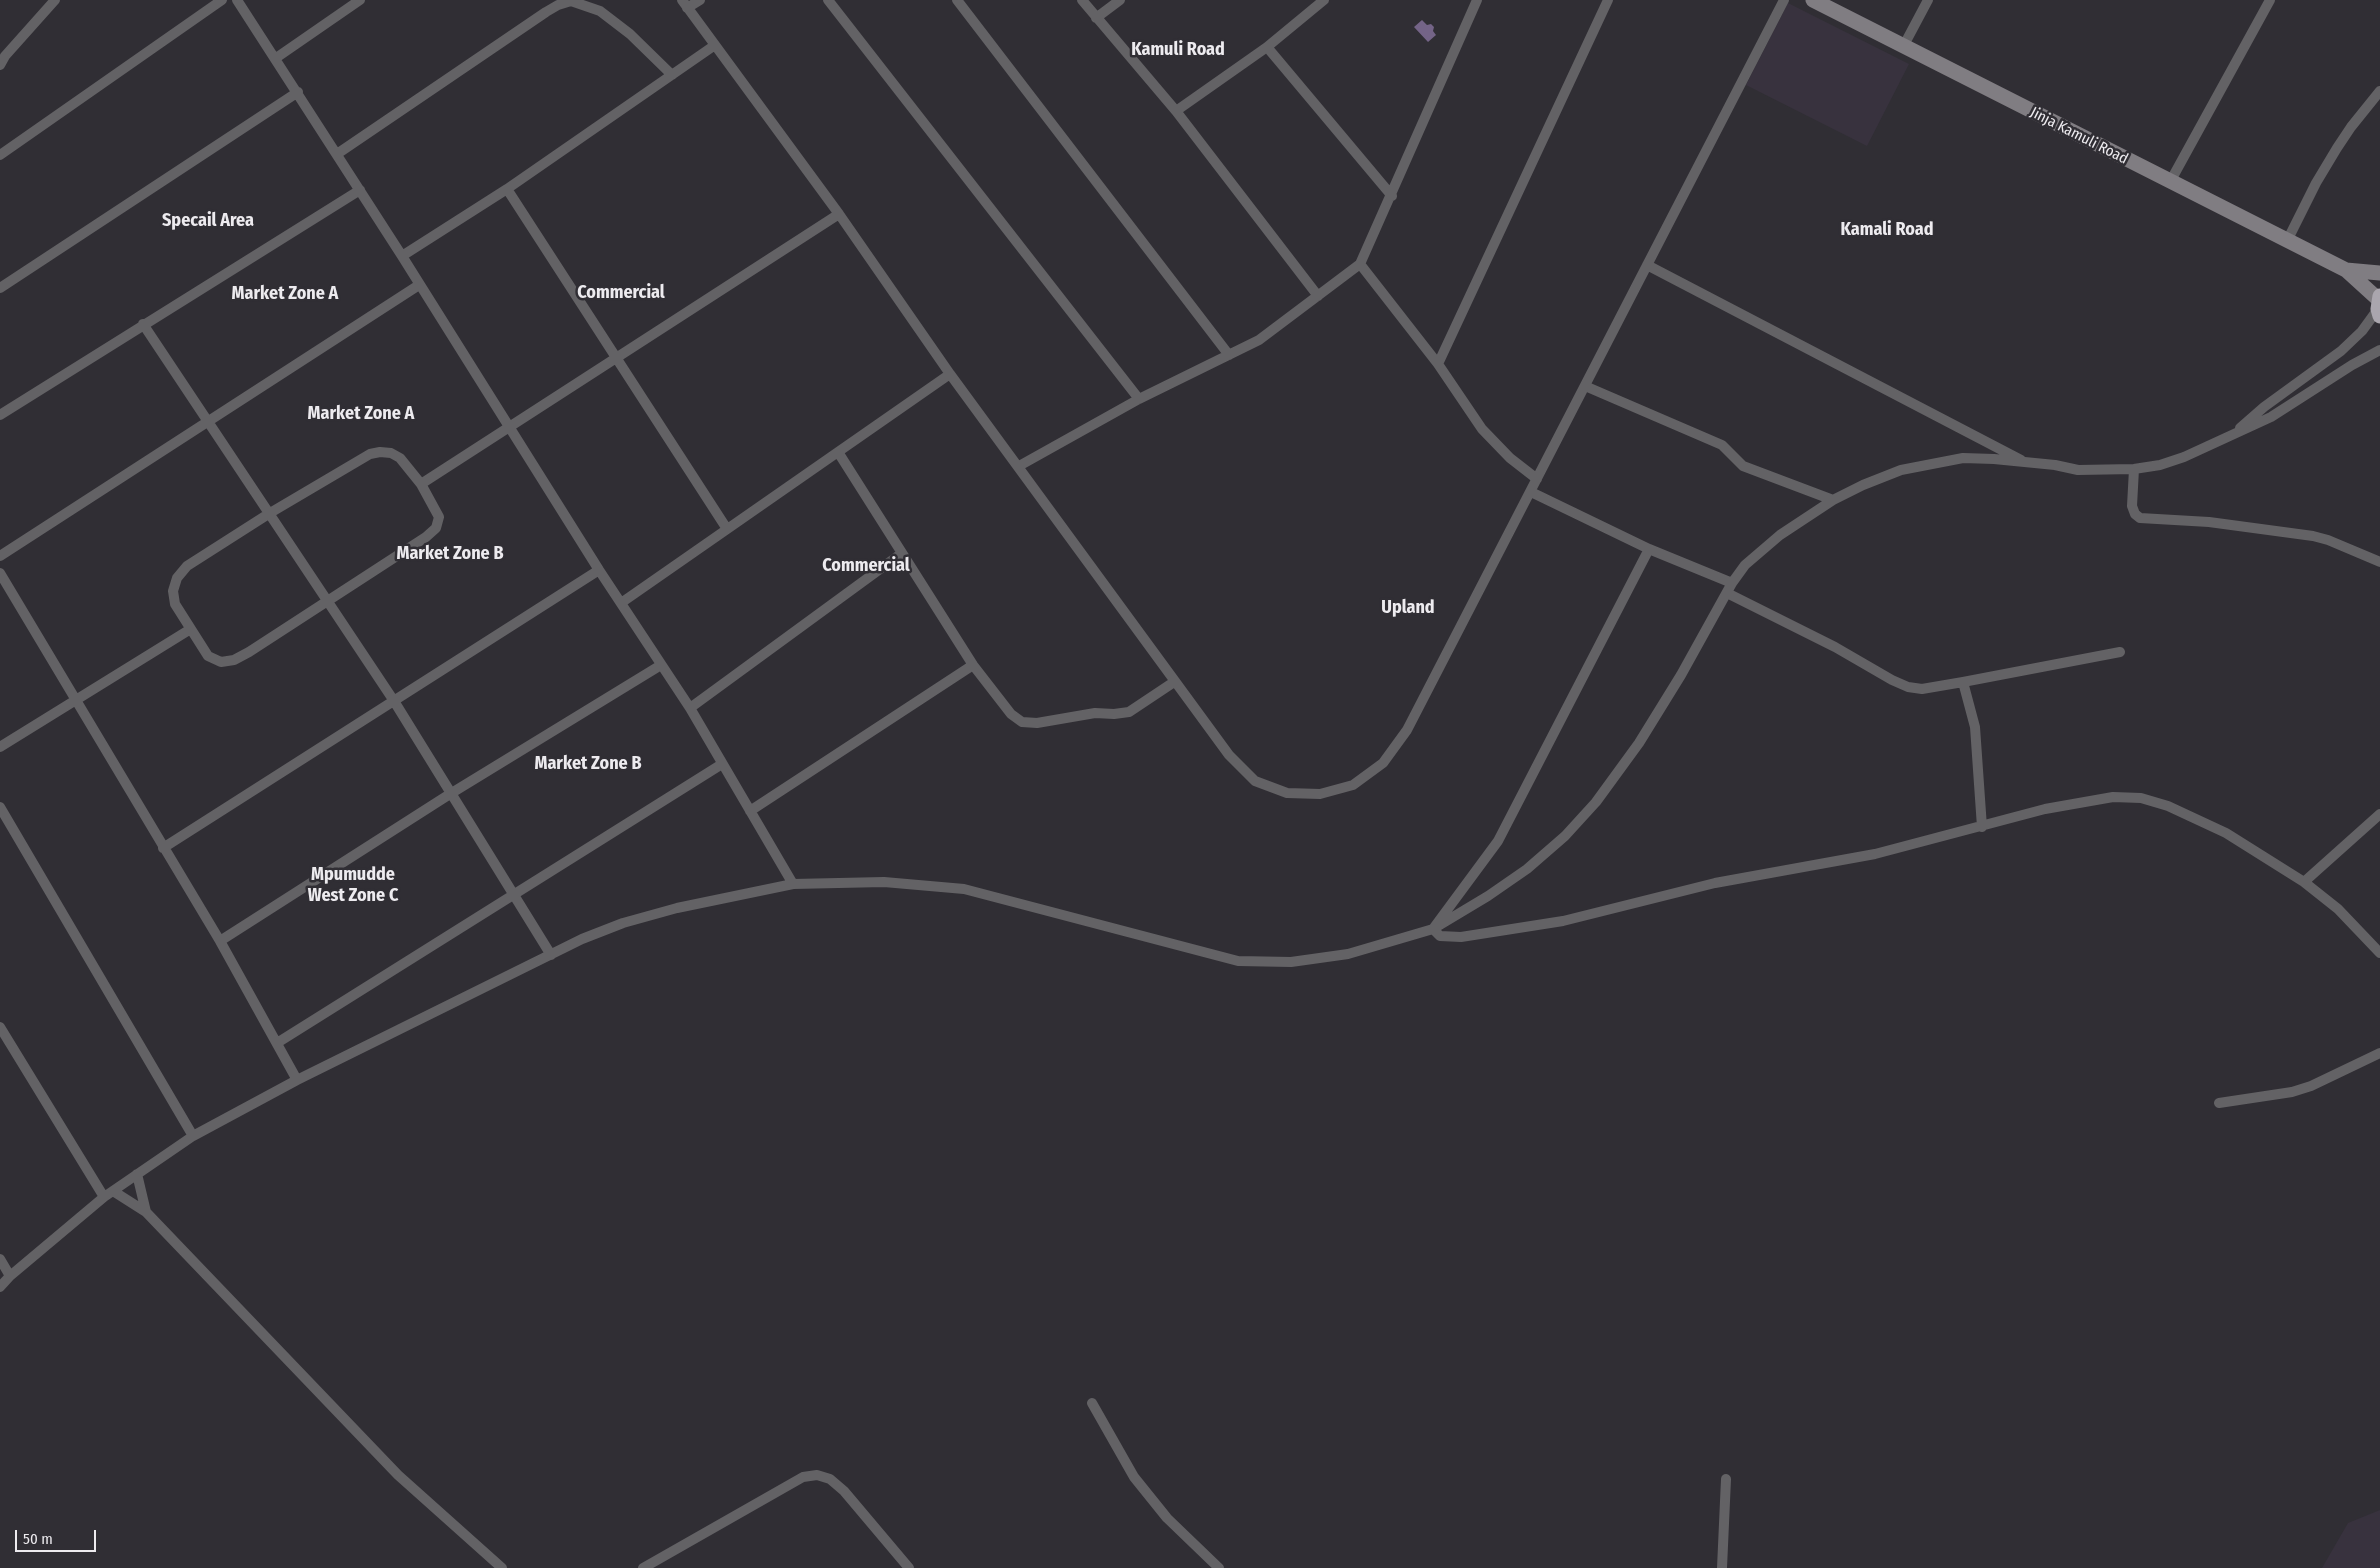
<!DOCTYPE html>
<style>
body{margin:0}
#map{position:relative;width:2380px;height:1568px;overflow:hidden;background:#302e34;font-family:"Fira Sans Condensed",sans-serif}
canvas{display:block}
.scale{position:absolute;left:15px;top:1530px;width:81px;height:22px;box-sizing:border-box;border:2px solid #edebef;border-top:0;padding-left:6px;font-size:15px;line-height:18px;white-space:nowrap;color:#edebef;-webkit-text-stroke:4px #302e34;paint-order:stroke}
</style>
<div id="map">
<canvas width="2380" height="1568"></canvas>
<div class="scale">50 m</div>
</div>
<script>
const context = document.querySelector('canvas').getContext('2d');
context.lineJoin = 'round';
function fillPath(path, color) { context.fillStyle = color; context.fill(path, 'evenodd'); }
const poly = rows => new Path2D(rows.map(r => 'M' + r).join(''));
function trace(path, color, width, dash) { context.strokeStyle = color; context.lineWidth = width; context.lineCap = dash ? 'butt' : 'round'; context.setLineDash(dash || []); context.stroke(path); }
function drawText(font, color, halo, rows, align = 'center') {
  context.font = font + ' "Fira Sans Condensed",sans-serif'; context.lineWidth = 5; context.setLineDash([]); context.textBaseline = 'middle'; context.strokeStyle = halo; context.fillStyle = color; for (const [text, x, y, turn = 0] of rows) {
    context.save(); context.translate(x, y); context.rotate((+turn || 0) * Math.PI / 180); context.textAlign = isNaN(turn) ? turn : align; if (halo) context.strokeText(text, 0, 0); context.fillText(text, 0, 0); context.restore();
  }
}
fillPath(poly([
 [1788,3,1909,64,1867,146,1746,85],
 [2380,1510,2380,1568,2322,1568,2348,1523]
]), '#38323e');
fillPath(poly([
 [1422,20,1427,25,1431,24,1434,27,1433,31,1436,35,1428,42,1414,27]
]), '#746487');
trace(poly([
 [237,0,402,256,599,570,690,708,793,884],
 [682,0,839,214,950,374,1229,755,1255,781,1287,793,1320,794,1353,785,1383,763,1407,730,1784,0],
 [828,0,1139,399],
 [957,0,1229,355],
 [1082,0,1176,111,1318,296],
 [687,8,700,0],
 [1096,18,1120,0],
 [1267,47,1392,196],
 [1903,47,1928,0],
 [276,58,360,0],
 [0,65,5,56,55,0],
 [1176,111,1267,47,1324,0],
 [337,154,546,12,558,5,571,1,600,11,630,34,672,75],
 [0,155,222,0],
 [2170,182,2270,0],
 [507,189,727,529],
 [2287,241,2316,183,2337,148,2351,127,2380,91],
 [402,256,507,189,715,45],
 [1360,264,1438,364,1482,429,1510,458,1537,479],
 [1647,265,2021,460],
 [0,288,298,92],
 [143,324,394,701,551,955],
 [1438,364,1608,0],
 [1585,386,1722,445,1743,466,1833,500],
 [0,415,360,190],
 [2240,428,2264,407,2341,351,2362,331,2378,309],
 [380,452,391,453,400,458,421,484,439,517,436,528,426,537,249,652,234,660,221,662,208,656,175,604,173,591,177,578,187,566,270,513,370,454,380,452],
 [838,452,973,665,1011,714,1022,722,1037,723,1095,713,1114,714,1129,712,1174,682],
 [1019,466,1139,399,1259,340,1360,264,1477,0],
 [2134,469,2132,506,2135,514,2140,518,2209,522,2313,536,2328,540,2380,562],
 [421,484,839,214],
 [1531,492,1649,549,1732,583],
 [1649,549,1498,841,1433,929,1440,936,1461,937,1563,921,1715,883,1875,854,2045,809,2113,797,2141,798,2168,806,2226,833,2304,882,2338,909,2380,953],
 [0,556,419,285],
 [0,573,220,941,297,1080],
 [1727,593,1835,647,1892,680,1908,687,1922,689,1963,682,2120,652],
 [621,603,950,374],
 [1963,682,1975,727,1982,827],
 [690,708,902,553],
 [0,747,189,630],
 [0,807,193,1136],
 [750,811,973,665],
 [163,848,599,570],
 [2304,882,2380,814],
 [220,941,450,794,661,665],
 [0,1027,104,1197],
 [277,1043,722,764],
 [2219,1103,2292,1092,2311,1086,2380,1053],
 [137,1174,146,1212],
 [113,1191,146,1212,398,1475,502,1568],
 [0,1259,10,1276],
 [0,1287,10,1276,104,1197,193,1136,297,1080,582,939,623,923,677,908,793,884,884,882,964,889,1238,961,1291,962,1348,954,1433,929,1488,896,1527,869,1565,836,1596,802,1639,743,1681,675,1732,583,1745,565,1780,535,1833,500,1863,485,1901,470,1963,458,1994,459,2055,465,2078,470,2134,469,2160,465,2184,457,2271,417,2352,365,2380,350],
 [1092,1403,1134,1477,1167,1518,1219,1568],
 [643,1568,803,1477,817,1475,830,1479,844,1491,909,1568],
 [1722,1568,1726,1479]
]), '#636265', 10);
trace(poly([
 [1813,0,2346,270,2379,300],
 [2346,270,2380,273]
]), '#807d82', 15);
trace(poly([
 [2380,296,2378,309,2380,316]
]), '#aaa6ae', 15);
drawText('15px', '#edebef', '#302e34', [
 ["Jinja Kamuli Road",2079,136,27]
]);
drawText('bold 18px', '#edebef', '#302e34', [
 ["Kamuli Road",1178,50],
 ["Specail Area",208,221],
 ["Kamali Road",1887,230],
 ["Commercial",621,293],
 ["Market Zone A",285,294],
 ["Market Zone A",361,414],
 ["Market Zone B",450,554],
 ["Commercial",866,566],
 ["Upland",1408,608],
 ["Market Zone B",588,764],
 ["Mpumudde",353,875],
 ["West Zone C",353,896]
]);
</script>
